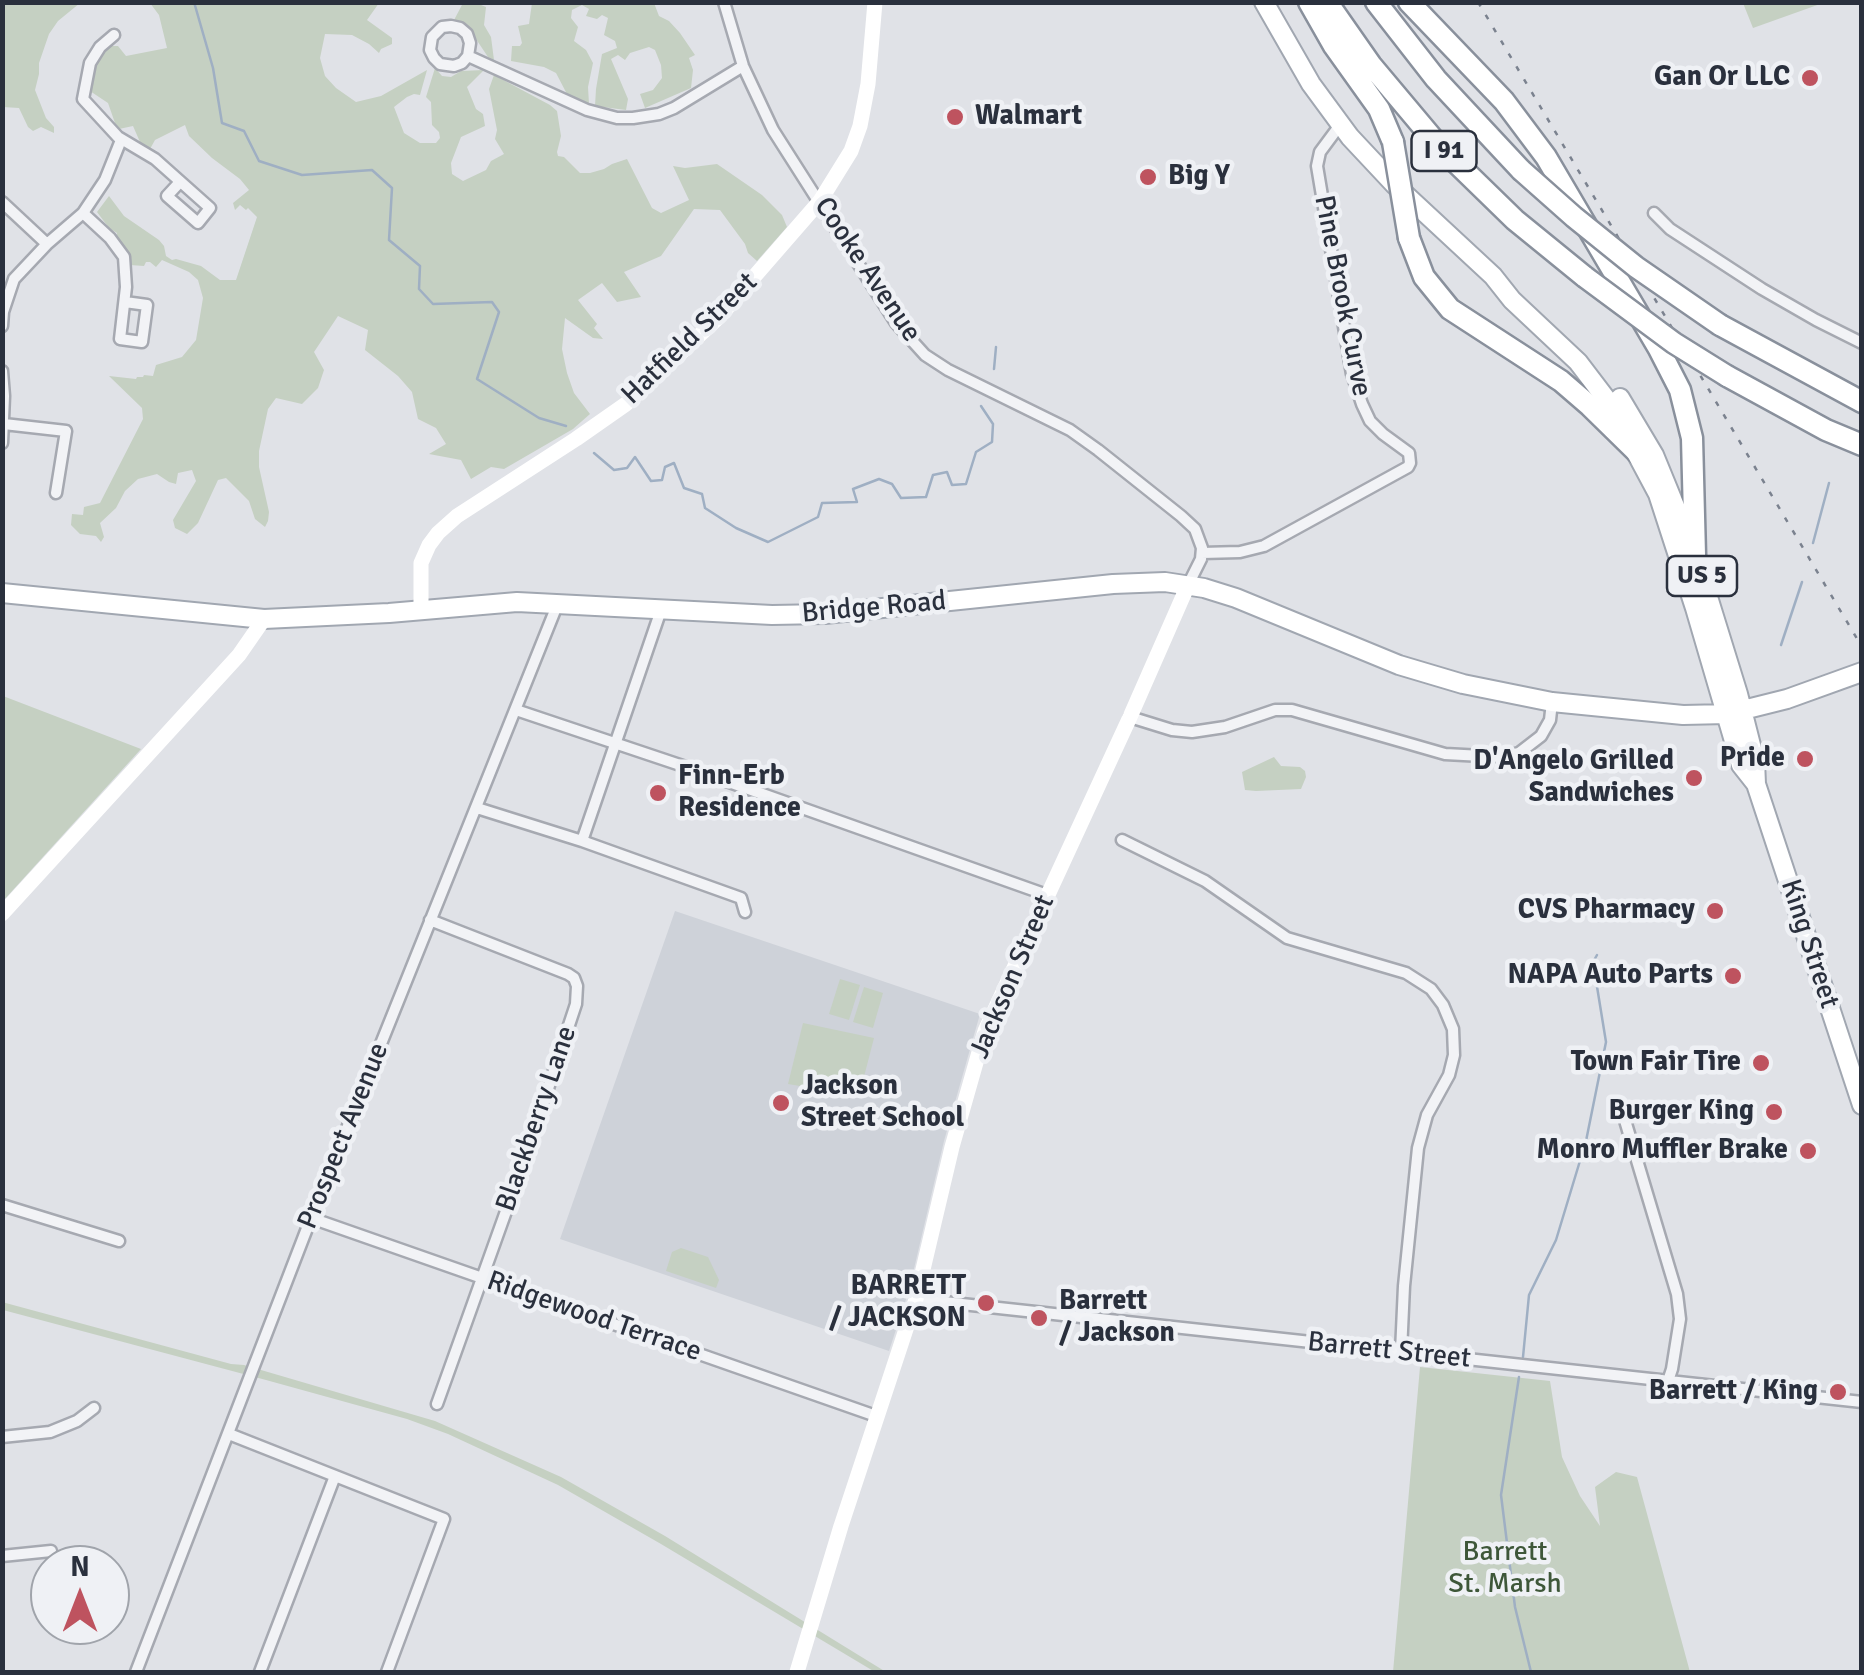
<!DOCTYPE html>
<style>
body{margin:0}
#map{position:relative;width:1864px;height:1675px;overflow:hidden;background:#e0e2e7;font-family:Signika,sans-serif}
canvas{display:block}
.frame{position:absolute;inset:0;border:5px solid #2a303d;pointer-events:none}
.north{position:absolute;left:30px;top:1545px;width:100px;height:100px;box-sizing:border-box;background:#eff1f5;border:2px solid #a0a4ab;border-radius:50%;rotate:0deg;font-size:28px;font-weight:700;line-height:40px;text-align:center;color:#2a303d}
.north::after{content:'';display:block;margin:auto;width:35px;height:45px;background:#be535f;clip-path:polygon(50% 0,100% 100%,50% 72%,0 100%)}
</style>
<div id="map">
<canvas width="1864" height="1675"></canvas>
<div class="frame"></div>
<div class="north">N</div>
</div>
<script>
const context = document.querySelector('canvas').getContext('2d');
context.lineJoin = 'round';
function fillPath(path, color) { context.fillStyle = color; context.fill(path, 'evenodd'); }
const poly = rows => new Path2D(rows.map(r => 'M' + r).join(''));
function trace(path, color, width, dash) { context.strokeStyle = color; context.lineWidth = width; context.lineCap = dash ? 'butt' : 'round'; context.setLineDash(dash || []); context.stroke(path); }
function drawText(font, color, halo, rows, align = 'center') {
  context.font = font + ' Signika,sans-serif'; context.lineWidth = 9; context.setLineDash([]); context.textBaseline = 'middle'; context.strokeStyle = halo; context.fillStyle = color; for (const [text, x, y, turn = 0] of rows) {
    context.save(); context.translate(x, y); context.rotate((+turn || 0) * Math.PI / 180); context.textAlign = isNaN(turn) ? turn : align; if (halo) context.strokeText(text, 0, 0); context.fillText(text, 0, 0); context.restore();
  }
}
fillPath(poly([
 [675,911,980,1014,944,1141,909,1290,889,1351,560,1239]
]), '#ced2d9');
fillPath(poly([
 [3,2,80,3,58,21,49,34,39,63,39,74,35,90,46,118,54,127,54,133,41,127,33,131,28,127,19,108,3,107],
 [150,3,379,3,367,20,392,38,392,44,381,49,379,53,369,44,352,35,325,34,320,58,325,76,336,88,356,102,381,96,427,70,420,95,414,94,407,97,394,107,404,133,420,143,436,143,440,138,439,132,432,125,431,102,426,97,435,68,442,76,451,77,461,71,484,70,467,87,476,109,483,114,485,126,461,137,451,163,452,174,463,181,486,170,491,161,504,154,495,139,497,130,489,89,494,75,550,105,557,111,561,136,557,152,558,156,564,157,580,173,590,173,604,169,612,164,627,159,652,208,661,213,689,200,673,166,685,168,717,164,762,195,782,215,787,227,757,261,748,253,745,244,720,210,694,209,661,256,624,272,641,297,617,302,602,283,578,300,597,324,594,328,603,339,593,338,565,318,562,349,567,373,574,393,590,414,573,429,504,469,491,467,471,479,461,460,429,454,446,444,436,428,418,419,412,392,398,376,365,350,368,330,338,316,314,352,324,370,318,388,302,404,276,398,268,409,259,451,259,467,269,512,268,521,265,527,255,519,249,501,226,478,218,480,198,523,187,534,175,528,173,520,196,481,192,470,178,473,176,484,169,482,157,474,138,479,125,491,116,508,100,523,104,537,101,542,96,536,80,534,71,525,72,514,83,515,84,507,100,503,143,419,142,408,109,376,136,379,137,377,143,377,144,375,153,376,156,365,182,357,196,340,203,298,198,280,189,272,162,260,156,267,150,262,146,262,144,266,130,265,125,251,116,240,117,233,109,228,97,212,109,196,124,216,159,240,164,246,166,256,172,260,176,259,201,266,220,280,236,280,257,217,248,208,246,210,240,205,235,210,233,203,249,190,240,179,212,158,189,136,185,125,155,140,150,149,140,142,133,126,119,129,115,123,108,103,90,91,93,67,103,50,109,46,118,46,126,56,167,48,159,15],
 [463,3,481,3,481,5,486,7,484,25,491,37,494,60,488,57,470,30,453,22],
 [532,3,654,3,659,16,669,21,680,33,695,55,689,58,693,70,691,88,645,108,640,94,653,90,662,78,661,65,655,50,649,47,630,53,625,60,618,55,611,59,628,99,626,110,595,106,596,89,602,54,617,48,615,41,604,35,608,18,602,15,597,19,586,16,589,9,582,5,572,10,571,18,578,27,574,41,586,50,593,63,588,87,589,104,568,96,556,73,544,67,511,61,512,46,520,46,522,43,518,26,529,24],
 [1743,3,1743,2,1823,3,1753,28],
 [3,696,141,749,3,901,2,901],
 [1274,757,1281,766,1300,767,1305,771,1306,777,1301,789,1256,791,1245,790,1242,772],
 [840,979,860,985,849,1020,829,1014],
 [864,987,883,993,873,1028,853,1022],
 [803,1023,874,1038,859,1096,788,1084],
 [681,1248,708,1257,719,1280,716,1288,666,1271,672,1252],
 [2,1302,231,1364,244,1365,435,1421,561,1477,665,1536,886,1672,875,1672,661,1544,558,1485,448,1434,407,1419,266,1380,3,1310],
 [1420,1367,1550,1381,1562,1457,1580,1496,1600,1526,1595,1487,1616,1472,1637,1477,1690,1672,1393,1672]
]), '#c5d0c2');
trace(poly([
 [194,2,213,68,222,123,244,131,259,161,302,175,372,170,392,188,389,240,420,266,419,289,433,304,492,302,499,312,477,379,539,418,566,426],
 [994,369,996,347],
 [594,453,614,470,627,468,635,457,651,481,662,480,665,467,674,463,684,488,702,494,705,508,736,528,768,542,818,517,822,503,857,502,853,489,879,479,892,484,901,498,926,497,933,475,947,472,952,485,966,484,976,452,992,442,993,424,981,406],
 [1813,543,1829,483],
 [1781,645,1802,582],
 [1523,1357,1529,1295,1556,1240,1586,1141,1606,1042,1593,962,1597,955],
 [1519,1377,1501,1495,1515,1607,1531,1672]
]), '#9fafc3', 2.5);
const street = poly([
 [724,2,743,66,773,130,896,323,925,355,948,370,1070,430,1098,450,1181,516,1195,529,1202,548,1201,559,1188,585],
 [114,35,100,47,90,63,83,99,118,137,155,159,210,208,198,223,167,196,180,182],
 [468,56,462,63,454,66,440,64,434,58,430,50,432,37,442,27,451,26,460,28,467,34,470,43,468,56,587,110,617,118,633,118,659,114,674,108,743,66],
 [2,202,47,244],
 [83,213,110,238,124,257,126,287,120,339,142,342,147,305,125,302],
 [1654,213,1670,229,1762,289,1816,320,1862,343],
 [2,326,3,312,14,279,47,244,83,213,105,180,121,140],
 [2,371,4,396,2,443],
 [4,424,66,431,56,493],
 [1202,553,1240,552,1264,546,1408,467,1410,463,1409,453,1383,434,1370,421,1362,404,1352,374,1317,166,1320,152,1340,125],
 [516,710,695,770,1047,895],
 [1130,717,1172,730,1192,732,1225,727,1275,710,1292,710,1445,754,1501,757,1519,753,1541,736,1550,720,1552,702],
 [477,808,582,841,741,898,745,912],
 [1122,840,1205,881,1287,938,1406,973,1431,989,1443,1005,1453,1029,1454,1055,1449,1075,1427,1115,1418,1148,1404,1286,1401,1352],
 [582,841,661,610],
 [430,920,568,974,574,978,577,986,576,1004,524,1161,437,1404],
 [1624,1117,1677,1294,1680,1319,1672,1369,1668,1381],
 [2,1205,119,1241],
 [311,1218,876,1416],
 [916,1299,1862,1402],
 [229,1434,444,1519,387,1672],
 [2,1437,50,1432,77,1421,94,1408],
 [2,1556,51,1551],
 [136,1672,311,1218,558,603],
 [260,1672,335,1476]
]);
const primary = poly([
 [1264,2,1311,84,1350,137,1395,185,1493,276,1512,300,1578,362,1610,404,1658,494,1695,608,1741,765,1756,784],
 [1620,398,1654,455,1695,555,1738,694,1755,761,1756,784,1862,1105],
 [2,593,264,619,389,613,517,602,772,615,825,614,1113,584,1165,582,1204,588,1236,598,1399,665,1463,684,1552,702,1683,715,1727,714,1787,699,1862,672]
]);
const highway = poly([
 [1309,2,1334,46,1379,109,1393,142],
 [1327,2,1371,65,1439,146,1515,220,1585,277],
 [1376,2,1436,79,1521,170],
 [1409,2,1504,101,1546,157,1659,349,1680,390,1692,438,1695,555],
 [1409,238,1424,277,1450,309,1561,381,1590,406,1638,453],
 [1720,325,1862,402],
 [1727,376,1826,430,1862,445]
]);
trace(street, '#a6a9b1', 15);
trace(primary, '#a1a7b1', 22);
trace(highway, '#89909c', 25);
trace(street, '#f2f3f6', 10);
trace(poly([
 [421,609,421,563,429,545,438,533,457,516,576,439,626,404,720,316,820,201,851,151,860,126,868,84,875,2],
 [2,914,239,655,264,619],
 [797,1672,841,1526,916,1299,952,1147,985,1031,1130,717,1188,585]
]), '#fff', 15);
trace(primary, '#fff', 18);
trace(highway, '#fff', 20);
trace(poly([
 [1478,2,1862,647]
]), '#7b828f', 2.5, [5, 10]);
const highwayBridge = poly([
 [1393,142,1409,238],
 [1521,170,1574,217,1636,267,1720,325],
 [1585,277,1674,343,1727,376]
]);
trace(highwayBridge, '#89909c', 25, []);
trace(highwayBridge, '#fff', 20);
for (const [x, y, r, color] of [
 [1810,78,10,"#be535f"],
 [955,117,10,"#be535f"],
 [1148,177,10,"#be535f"],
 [1805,759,10,"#be535f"],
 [1694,778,10,"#be535f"],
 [658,793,10,"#be535f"],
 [1715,911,10,"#be535f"],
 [1733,976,10,"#be535f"],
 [1761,1063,10,"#be535f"],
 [781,1103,10,"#be535f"],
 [1774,1112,10,"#be535f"],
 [1808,1151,10,"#be535f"],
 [986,1303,10,"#be535f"],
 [1039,1318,10,"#be535f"],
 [1838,1392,10,"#be535f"]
]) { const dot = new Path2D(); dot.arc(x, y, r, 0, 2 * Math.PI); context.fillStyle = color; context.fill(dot); trace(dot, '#eff1f5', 4); }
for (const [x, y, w] of [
 [1444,151,65],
 [1702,576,70]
]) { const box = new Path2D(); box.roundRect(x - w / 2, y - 20, w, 40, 8); context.fillStyle = '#eff1f5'; context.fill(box); trace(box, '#2a303d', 2.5); }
drawText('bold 25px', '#2a303d', null, [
 ["I 91",1444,151],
 ["US 5",1702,576]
]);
drawText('bold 28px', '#2a303d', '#eff1f5', [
 ["Gan Or LLC",1790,78],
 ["Walmart",975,117,"left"],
 ["Big Y",1168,177,"left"],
 ["Pride",1785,759],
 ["D'Angelo Grilled",1674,762],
 ["Sandwiches",1674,794],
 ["Finn-Erb",678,777,"left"],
 ["Residence",678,809,"left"],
 ["CVS Pharmacy",1695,911],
 ["NAPA Auto Parts",1713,976],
 ["Town Fair Tire",1741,1063],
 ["Jackson",801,1087,"left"],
 ["Street School",801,1119,"left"],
 ["Burger King",1754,1112],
 ["Monro Muffler Brake",1788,1151],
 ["BARRETT",966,1287],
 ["/ JACKSON",966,1319],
 ["Barrett",1059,1302,"left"],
 ["/ Jackson",1059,1334,"left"],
 ["Barrett / King",1818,1392]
], 'right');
drawText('28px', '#2a303d', '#eff1f5', [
 ["Cooke Avenue",867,270,56],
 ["Pine Brook Curve",1342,296,79],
 ["Hatfield Street",690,339,-44],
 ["Bridge Road",874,608,-5],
 ["King Street",1809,944,72],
 ["Jackson Street",1013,977,-67],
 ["Blackberry Lane",537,1119,-71],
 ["Prospect Avenue",344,1136,-68],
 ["Ridgewood Terrace",594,1317,19],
 ["Barrett Street",1389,1351,6]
]);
drawText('28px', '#3e5739', '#eff1f5', [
 ["Barrett",1505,1553],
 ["St. Marsh",1505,1585]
]);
</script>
